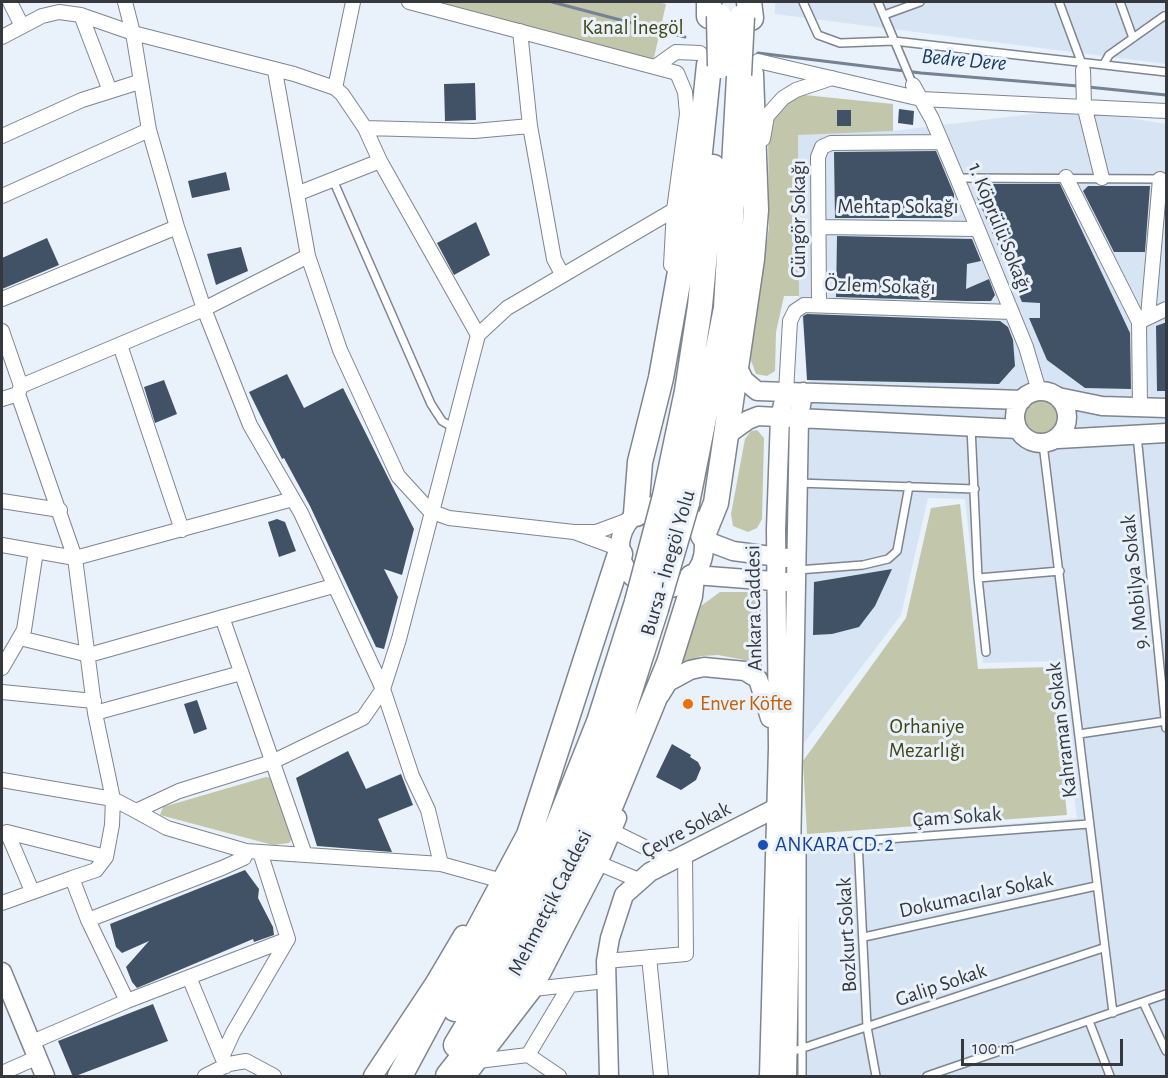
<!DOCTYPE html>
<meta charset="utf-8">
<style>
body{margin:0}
#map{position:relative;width:1168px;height:1078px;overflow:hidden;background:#e9f1fb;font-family:"Alegreya Sans",sans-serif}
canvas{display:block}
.frame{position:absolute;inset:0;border:3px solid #35383c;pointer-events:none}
.scale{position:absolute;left:961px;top:1039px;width:162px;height:27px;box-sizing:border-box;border:3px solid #35383c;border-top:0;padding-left:8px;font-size:18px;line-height:21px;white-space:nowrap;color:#35383c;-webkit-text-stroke:4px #e9f1fb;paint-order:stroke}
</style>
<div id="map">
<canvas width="1168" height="1078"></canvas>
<div class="frame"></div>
<div class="scale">100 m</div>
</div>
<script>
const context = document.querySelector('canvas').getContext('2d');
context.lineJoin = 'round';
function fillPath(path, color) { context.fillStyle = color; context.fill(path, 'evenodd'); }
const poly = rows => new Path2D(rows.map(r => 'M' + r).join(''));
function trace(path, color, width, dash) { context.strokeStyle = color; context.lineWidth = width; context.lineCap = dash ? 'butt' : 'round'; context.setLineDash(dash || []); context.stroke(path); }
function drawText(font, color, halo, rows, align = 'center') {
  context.font = font + ' "Alegreya Sans",sans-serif'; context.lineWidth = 6; context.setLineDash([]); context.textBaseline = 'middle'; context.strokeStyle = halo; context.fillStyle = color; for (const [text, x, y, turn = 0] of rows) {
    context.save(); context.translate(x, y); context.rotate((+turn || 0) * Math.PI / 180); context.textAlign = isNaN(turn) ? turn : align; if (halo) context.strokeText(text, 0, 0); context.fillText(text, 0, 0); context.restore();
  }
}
fillPath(poly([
 [775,2,1166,2,1166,64,775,14],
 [1073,109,1166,124,1166,1076,802,1076,797,842,1077,818,1057,661,983,663,965,499,928,498,901,615,797,752,809,379,799,296,798,134,893,131]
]), '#d7e4f3');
fillPath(poly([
 [437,2,656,2,666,4,653,62],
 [804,95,893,104,893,131,798,135,799,296,784,296,776,332,775,371,767,376,756,374,750,358,769,227,768,126,788,102],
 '1023 417a17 17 0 1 1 34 0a17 17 0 1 1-34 0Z',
 [757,430,764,438,762,519,757,528,748,532,733,526,731,514,745,439,751,431],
 [960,504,978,669,1051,667,1067,815,807,834,803,761,906,618,931,508],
 [720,592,748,592,761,600,762,666,750,661,718,655,701,656,682,664,701,606],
 [266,777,272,778,292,839,289,843,273,845,160,815,163,807]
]), '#c2c6ab');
trace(poly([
 [552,2,685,37],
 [758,53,921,73,1078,86],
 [1088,87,1166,95]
]), '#738294', 3);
fillPath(poly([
 [475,83,476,120,445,121,444,84],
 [899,109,914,111,913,125,898,123],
 [837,110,851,110,851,126,837,126],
 [936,151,954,194,954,218,835,218,834,152],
 [226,172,230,190,192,198,188,181],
 [980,184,1060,184,1130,333,1131,389,1085,388,1047,360,1029,318,1040,318,1040,303,1022,302,977,197],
 [1088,186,1150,186,1145,252,1114,252,1083,191],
 [476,222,490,255,454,275,437,243],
 [837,236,972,239,981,261,967,264,966,289,989,279,995,295,991,301,966,301,836,297],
 [47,238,59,265,2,289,2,258],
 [241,247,248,271,216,285,207,254],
 [807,314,1000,321,1008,327,1013,340,1015,366,999,384,807,380,803,316],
 [1167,322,1167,391,1157,391,1156,326],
 [287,374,304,408,343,388,414,529,402,575,384,569,398,597,384,649,376,647,310,506,284,458,282,459,249,392],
 [164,380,177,414,155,423,144,387],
 [277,519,285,522,296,551,279,557,268,522],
 [892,569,875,606,859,627,832,634,813,635,814,582],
 [197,700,207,729,194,734,184,704],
 [672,744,691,755,690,757,698,762,701,768,696,780,681,790,656,777],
 [348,751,366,789,401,774,413,805,378,819,392,852,317,846,296,778],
 [245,870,259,889,258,898,273,927,274,935,254,942,253,939,137,988,132,982,126,967,149,941,122,953,116,947,110,924],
 [153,1004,168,1041,73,1077,58,1041]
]), '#415267');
const lane = poly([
 [803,2,818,35,840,43,894,41,1166,72],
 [878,2,913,85],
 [1059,2,1082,64],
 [1120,2,1133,38],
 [884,15,920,2],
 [1104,64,1109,55,1164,16],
 [957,178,1161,179],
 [333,180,431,404,442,421,452,427],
 [971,427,978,578,986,652],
 [1137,435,1166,728],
 [1043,444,1113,1013],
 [798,483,975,489],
 [798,570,863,565,888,559,897,551,909,486],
 [978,578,1060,571],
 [1079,734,1166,721],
 [858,841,867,1027,876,1076],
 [793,846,1089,824],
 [864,937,1096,886],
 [1143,1002,1166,1051],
 [1089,1021,1110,1076],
 [788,1053,1103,948],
 [802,1076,802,845],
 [927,1076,1166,994]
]);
const street = poly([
 [10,2,22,26],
 [125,2,133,33,149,130,177,227,204,309,250,425,301,513,383,689,412,776,428,810,441,864,495,879],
 [409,2,677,73,685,92,687,114,674,210,671,265],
 [81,15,110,91],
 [520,31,530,126,554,259,562,274],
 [2,37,42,16,59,12,81,15,133,33,294,74,335,88,342,94,365,128,380,161,478,335],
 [758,61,921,99,1166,111],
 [655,67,676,52,700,53],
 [1083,70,1084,105,1102,178],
 [275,71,308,256,340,350,398,476,430,511,449,518,574,532],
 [913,85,932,119,957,178,1026,347,1039,391],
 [335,88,353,2],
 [365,128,474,131,530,126],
 [2,136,82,100,139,82],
 [763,139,767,116,783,98,796,90,832,78],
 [1066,177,1139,322,1140,408],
 [299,193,380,161],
 [2,196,149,130],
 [819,227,978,229],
 [2,299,177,227],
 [819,304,818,157,822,147,831,143,942,142],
 [1148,316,1160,179],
 [1141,321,1166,309],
 [2,331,21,386],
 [120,345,182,530],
 [786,392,790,321,795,311,804,305,1012,312],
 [18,394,75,558,95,713,113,799,112,825,106,857,96,870,72,878],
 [2,399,18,394,21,386,204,309,308,256],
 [2,501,60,510],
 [2,545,75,558,293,499],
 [620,549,574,532,596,532,631,519],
 [222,617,305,855],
 [20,638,89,655,333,586],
 [2,668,24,630,36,551],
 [2,692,94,701],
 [95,713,241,673],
 [2,780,113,799,136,811,179,791,272,762,363,718,383,689,399,639,478,335,507,308,674,210],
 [136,811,167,828,246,851,441,864],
 [612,831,673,861],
 [7,832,106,857],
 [2,834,7,832,32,891],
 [598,863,641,881],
 [2,903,72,878,88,920,127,1001],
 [88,920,222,868,244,858,246,851],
 [649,957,661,1076],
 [606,961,686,954,685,855],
 [189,977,222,1057],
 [533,989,606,981],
 [30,1043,127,1001,288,939],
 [478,1061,528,1055],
 [226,1066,222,1057,233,1033,288,939,260,852],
 [2,1073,36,1058],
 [205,1076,229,1064,246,1061,274,1076],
 [559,1076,528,1055,570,985]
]);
const secondary = poly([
 [737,366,744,380,757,391,1022,400],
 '1015 417a26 26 0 1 1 52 0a26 26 0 1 1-52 0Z',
 [1058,397,1102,406,1166,408],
 [727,435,748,420,758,416,1018,429],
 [1058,439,1166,433],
 '620 547a42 42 0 1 1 84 0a42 42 0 1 1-84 0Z',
 [704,540,733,551,786,558],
 [695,575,786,582],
 [660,695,668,682,690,670,704,667,745,671,758,679,770,718],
 [2,972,45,1076],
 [373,1076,434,984,463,935],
 [466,1076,533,989,598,863,617,818],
 [609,1076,606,961,610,938,624,895,650,872,776,808],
 [769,1076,778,748,776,529,780,417,786,392],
 [787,1076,799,419,803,392]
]);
const highway = poly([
 [749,2,751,18],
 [709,16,709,2],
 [665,496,687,391,700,306,713,167],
 [687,503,726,308,739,77],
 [636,514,640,462,661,378,698,171,709,65],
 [703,535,716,503,752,259,756,210,751,74],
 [455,1009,498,938,557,827,599,722,637,602],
 [456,1045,543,900,610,753,656,609],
 [400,1076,529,835,620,554],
 [448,1076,501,1009,548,934,606,817,669,663,690,596,692,577]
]);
trace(lane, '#7e858e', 10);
trace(street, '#7e858e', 16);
trace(secondary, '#7e858e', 21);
trace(highway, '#7e858e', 27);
trace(lane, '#fff', 7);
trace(street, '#fff', 14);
trace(secondary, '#fff', 18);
trace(highway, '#fff', 24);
const highwayBridge = poly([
 [719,16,720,66],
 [739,75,742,17],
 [637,602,665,496],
 [656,609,687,503]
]);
trace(highwayBridge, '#7e858e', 27, []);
trace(highwayBridge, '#fff', 24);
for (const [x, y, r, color] of [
 [688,704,6,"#e8710a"],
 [763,845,6,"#1a4fb4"]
]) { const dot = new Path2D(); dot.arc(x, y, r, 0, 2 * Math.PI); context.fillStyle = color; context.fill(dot); trace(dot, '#e9f1fb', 2); }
drawText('21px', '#424512', '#e9f1fb', [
 ["Kanal İnegöl",633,28],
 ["Orhaniye",927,727],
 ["Mezarlığı",927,751]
]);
drawText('21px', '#35383c', '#e9f1fb', [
 ["Mehtap Sokağı",898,207],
 ["Güngör Sokağı",799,219,-90],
 ["1. Köprülü Sokağı",1000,228,68],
 ["Özlem Sokağı",880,286,2],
 ["Bursa - İnegöl Yolu",668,563,-74],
 ["9. Mobilya Sokak",1135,582,-96],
 ["Ankara Caddesi",754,608,-91],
 ["Kahraman Sokak",1062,730,-97],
 ["Çam Sokak",957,817,-4],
 ["Çevre Sokak",686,830,-28],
 ["Dokumacılar Sokak",976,895,-12],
 ["Mehmetçik Caddesi",550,903,-63],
 ["Bozkurt Sokak",847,935,-93],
 ["Galip Sokak",941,985,-19]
]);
drawText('21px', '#c56008', '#e9f1fb', [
 ["Enver Köfte",700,704]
], 'left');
drawText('21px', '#164399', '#e9f1fb', [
 ["ANKARA CD. 2",775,845]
], 'left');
drawText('italic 22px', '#17395a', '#e9f1fb', [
 ["Bedre Dere",964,60,5]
]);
</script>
